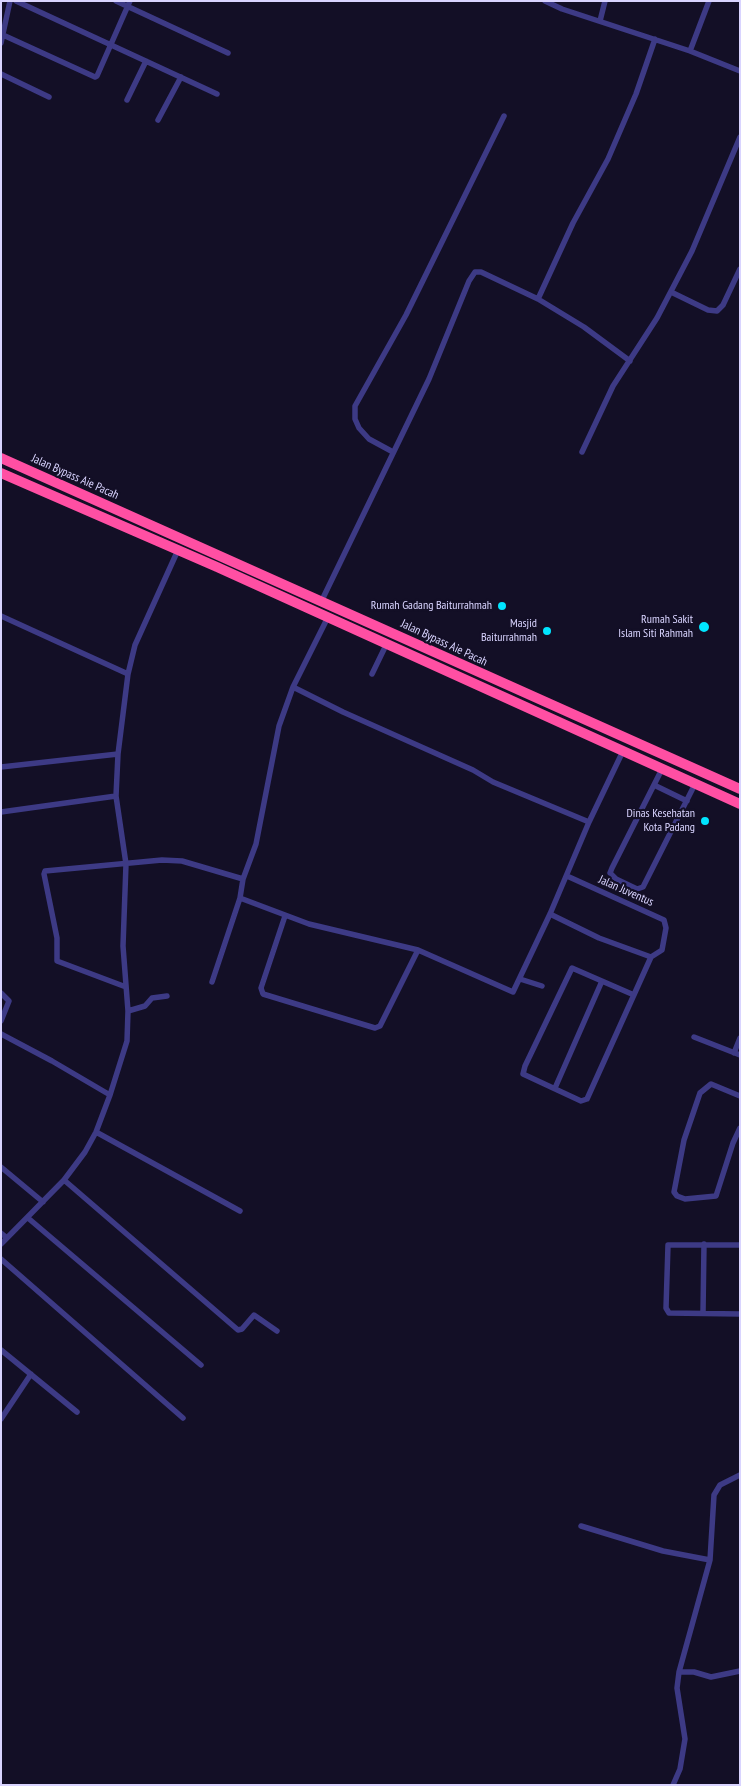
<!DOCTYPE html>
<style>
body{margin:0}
#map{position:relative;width:741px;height:1786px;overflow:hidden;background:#130f26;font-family:"PT Sans Narrow",sans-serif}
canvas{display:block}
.frame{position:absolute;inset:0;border:2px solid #d9d4ff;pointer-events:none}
</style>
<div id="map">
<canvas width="741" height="1786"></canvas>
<div class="frame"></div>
</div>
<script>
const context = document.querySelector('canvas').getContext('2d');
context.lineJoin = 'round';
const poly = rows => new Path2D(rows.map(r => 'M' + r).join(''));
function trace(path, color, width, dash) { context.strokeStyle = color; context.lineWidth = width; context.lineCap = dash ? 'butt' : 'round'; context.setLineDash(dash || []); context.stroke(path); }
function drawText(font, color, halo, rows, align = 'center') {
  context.font = font + ' "PT Sans Narrow",sans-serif'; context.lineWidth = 4.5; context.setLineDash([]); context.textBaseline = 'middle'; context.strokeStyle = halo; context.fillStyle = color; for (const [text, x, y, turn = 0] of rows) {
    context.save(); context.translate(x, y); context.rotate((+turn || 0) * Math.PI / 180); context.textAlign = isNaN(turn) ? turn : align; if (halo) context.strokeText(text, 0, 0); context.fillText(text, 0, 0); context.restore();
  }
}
trace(poly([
 [16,1,217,94],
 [116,1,228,53],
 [545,1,562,9,690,51,740,71],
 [600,21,605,1],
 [3,35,95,77,97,76,130,1],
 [1,43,10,1],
 [690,51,709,1],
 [1,74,49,97],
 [127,100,146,61],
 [158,120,181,77],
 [671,292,708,310,717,311,723,305,740,269],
 [538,299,584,327,630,361],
 [393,452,369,439,359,428,355,419,355,406,406,315,504,116],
 [582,452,613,386,657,318,692,251,740,137],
 [322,600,429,379,469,281,475,272,481,272,538,299,573,223,608,159,636,94,655,39],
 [1,616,128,674],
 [372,674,387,643],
 [293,687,343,712,473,770,493,782,589,822,550,914,513,992,418,950,309,924,240,898,243,879,256,844,279,726,293,687,328,617],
 [1,767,118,754],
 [662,769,612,868,610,873,616,879,637,889,643,887,695,784],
 [654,785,687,801],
 [1,812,116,796],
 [589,822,623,751],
 [567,876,664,920,666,928,662,950,651,957],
 [550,914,599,938,651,957,587,1099,581,1101,523,1074,525,1066,572,968,634,995],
 [285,916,261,988,263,994,375,1028,380,1026,418,950],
 [520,979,542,986],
 [212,982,240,898],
 [126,987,57,961,57,938,44,874,45,871,162,860,182,861,243,879],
 [1,993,9,1001,1,1021],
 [128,1011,145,1006,152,998,167,996],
 [1,1034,52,1061,110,1095],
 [694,1037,740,1055],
 [734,1053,740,1038],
 [555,1088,602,981],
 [740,1096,711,1084,700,1093,684,1140,674,1192,677,1196,685,1199,716,1196,733,1143,740,1128],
 [96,1132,240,1211],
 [1,1167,43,1202],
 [64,1180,238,1330,242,1329,254,1315,277,1331],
 [28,1218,201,1365],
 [1,1233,7,1238],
 [1,1244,64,1180,85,1152,96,1132,110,1095,127,1041,128,1011,123,946,126,864,116,796,118,754,128,674,135,645,178,550],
 [740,1245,668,1245,666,1308,669,1313,740,1314],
 [1,1259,183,1418],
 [703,1313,704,1244],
 [1,1350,77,1412],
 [1,1419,31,1374],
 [581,1526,663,1551,710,1560],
 [679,1672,694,1672,711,1677,740,1671],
 [673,1785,680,1769,685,1739,677,1688,679,1672,710,1560,714,1495,720,1485,740,1475]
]), '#3d3a85', 5.5);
trace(poly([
 [1,458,740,789],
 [1,473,217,567,740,804]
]), '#ff4fa3', 10);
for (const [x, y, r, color] of [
 [502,606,5,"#00e5ff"],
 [704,627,6,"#00e5ff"],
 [547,631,5,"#00e5ff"],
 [705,821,5,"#00e5ff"]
]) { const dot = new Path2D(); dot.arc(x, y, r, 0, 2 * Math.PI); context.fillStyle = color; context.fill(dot); trace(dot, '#130f26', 2); }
drawText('12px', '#d9d4ff', '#130f26', [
 ["Jalan Bypass Aie Pacah",75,477,24],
 ["Jalan Bypass Aie Pacah",444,643,25],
 ["Jalan Juventus",626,891,24]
]);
drawText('12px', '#d9d4ff', '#130f26', [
 ["Rumah Gadang Baiturrahmah",492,606],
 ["Rumah Sakit",693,620],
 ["Islam Siti Rahmah",693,634],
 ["Masjid",537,624],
 ["Baiturrahmah",537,638],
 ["Dinas Kesehatan",695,814],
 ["Kota Padang",695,828]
], 'right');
</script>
